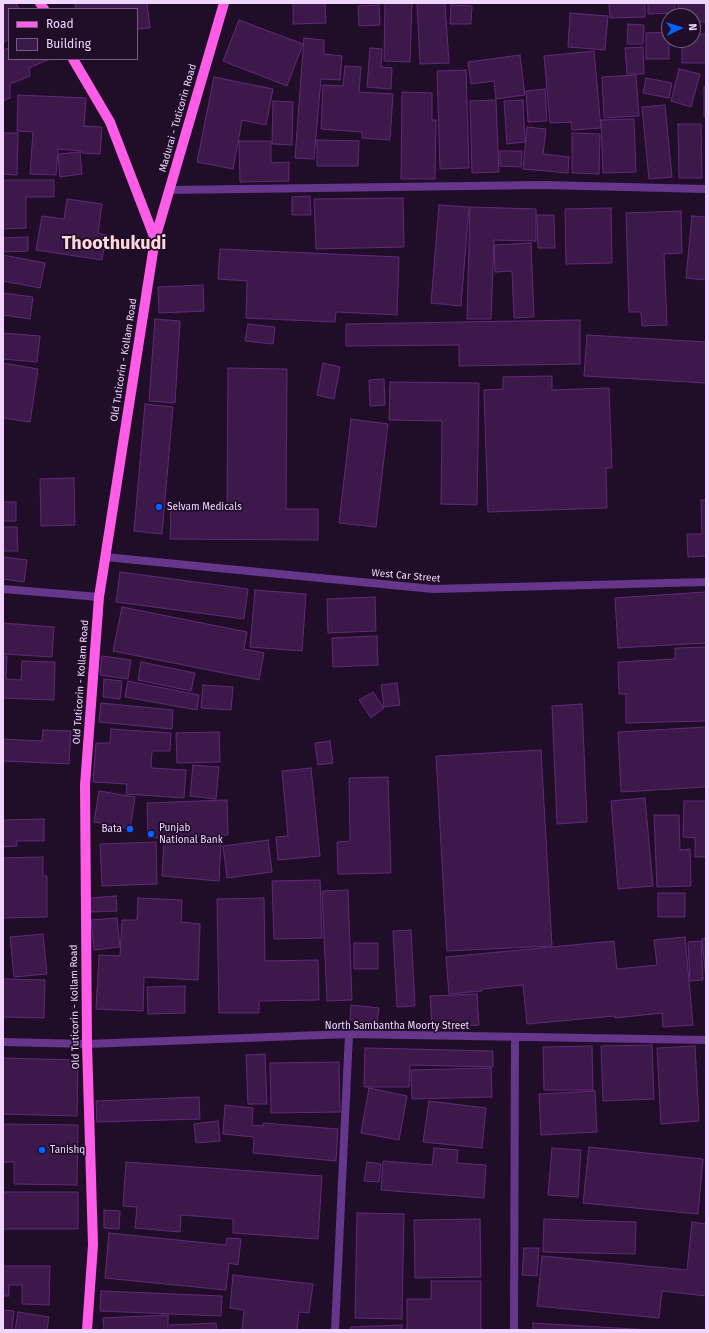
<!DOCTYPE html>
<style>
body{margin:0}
#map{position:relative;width:709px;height:1333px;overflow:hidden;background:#200e29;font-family:"Fira Sans",sans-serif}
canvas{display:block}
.frame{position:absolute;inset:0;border:4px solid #f0d6ff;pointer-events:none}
.legend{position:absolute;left:8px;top:8px;width:130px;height:52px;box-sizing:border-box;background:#200e29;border:1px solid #735e7f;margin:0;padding:5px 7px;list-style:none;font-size:12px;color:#f0d6ff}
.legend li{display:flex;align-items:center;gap:8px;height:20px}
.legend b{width:20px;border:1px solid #735e7f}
.north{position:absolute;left:661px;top:8px;width:40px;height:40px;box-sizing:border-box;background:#200e29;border:1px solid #735e7f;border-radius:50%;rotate:86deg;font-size:11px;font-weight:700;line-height:16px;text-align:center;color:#f0d6ff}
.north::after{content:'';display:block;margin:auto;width:14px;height:18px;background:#0262ff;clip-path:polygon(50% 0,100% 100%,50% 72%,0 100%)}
</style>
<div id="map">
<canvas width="709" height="1333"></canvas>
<div class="frame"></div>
<ul class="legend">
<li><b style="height:5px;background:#ff5de7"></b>Road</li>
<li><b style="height:11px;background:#3d194b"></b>Building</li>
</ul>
<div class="north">N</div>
</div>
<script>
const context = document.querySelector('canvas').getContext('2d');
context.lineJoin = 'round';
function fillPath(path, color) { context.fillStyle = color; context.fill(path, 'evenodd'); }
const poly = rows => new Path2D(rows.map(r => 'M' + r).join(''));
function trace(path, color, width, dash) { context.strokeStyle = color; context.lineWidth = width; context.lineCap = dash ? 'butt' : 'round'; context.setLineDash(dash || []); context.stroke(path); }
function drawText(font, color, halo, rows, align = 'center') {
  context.font = font + ' "Fira Sans",sans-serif'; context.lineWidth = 3.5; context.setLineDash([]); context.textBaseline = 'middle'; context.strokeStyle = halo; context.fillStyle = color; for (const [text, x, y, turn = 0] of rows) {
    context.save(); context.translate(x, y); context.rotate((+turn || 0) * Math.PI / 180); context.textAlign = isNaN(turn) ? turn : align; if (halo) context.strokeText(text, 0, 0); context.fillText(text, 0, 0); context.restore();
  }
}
const building = poly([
 [3,3,16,3,19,9,9,9,9,39,3,43,3,3],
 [83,3,147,3,150,28,137,29,137,9,76,9,75,4,83,3],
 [293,3,325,3,326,23,293,24,293,3],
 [385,3,412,3,410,62,384,61,385,3],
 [417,3,445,3,449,63,420,64,417,3],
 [609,3,645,3,645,17,610,18,609,3],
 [648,3,675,3,675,13,648,14,648,3],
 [678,3,706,3,706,22,693,22,693,16,678,16,678,3],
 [379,5,380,25,359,26,358,6,379,5],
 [451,5,472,6,471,24,450,24,451,5],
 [570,13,608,16,605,50,568,47,570,13],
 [239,20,303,44,287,86,223,61,239,20],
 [628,24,644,25,643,44,627,44,628,24],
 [669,32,669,59,646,59,646,33,669,32],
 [693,34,706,34,706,63,682,63,682,40,693,40,693,34],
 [304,38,324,40,324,54,342,56,340,80,321,79,314,159,295,158,304,38],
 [643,47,644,74,627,74,625,48,643,47],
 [9,48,9,59,50,59,29,68,30,76,10,84,10,98,3,101,3,50,9,48],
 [370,48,382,49,381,67,392,68,391,89,367,87,370,48],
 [594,51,601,128,572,130,571,122,550,123,544,56,594,51],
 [520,55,525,95,496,99,494,81,471,84,468,62,520,55],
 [345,66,361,67,359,92,393,94,390,140,362,138,362,132,321,129,323,85,343,86,345,66],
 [679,69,700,74,691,107,671,101,679,69],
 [466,70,469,168,440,169,437,71,466,70],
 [636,75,639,116,604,118,602,77,636,75],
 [214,77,273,89,266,125,242,120,233,169,197,162,214,77],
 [646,78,672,83,669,98,643,93,646,78],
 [704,87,706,87,706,117,704,117,704,87],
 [545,89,547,121,528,122,526,91,545,89],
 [402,92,432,93,432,120,436,120,435,179,401,179,402,92],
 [18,95,86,98,84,126,102,127,100,154,82,153,82,151,58,149,56,175,30,174,33,132,17,131,18,95],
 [496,100,499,172,472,173,470,101,496,100],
 [523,100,525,142,507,144,504,101,523,100],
 [273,101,293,102,292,145,272,144,273,101],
 [665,105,672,177,649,179,642,107,665,105],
 [634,119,636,172,603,173,601,120,634,119],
 [678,124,701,124,702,178,679,178,678,124],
 [527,127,546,129,543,154,569,157,568,173,523,169,527,127],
 [3,133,18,133,17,175,3,174,3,133],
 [572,133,600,134,599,174,572,173,572,133],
 [317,140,359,141,358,166,317,166,317,140],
 [239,141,271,141,271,163,289,162,289,181,240,182,239,141],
 [500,151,522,151,521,167,500,166,500,151],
 [80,152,82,174,60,177,58,154,80,152],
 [3,180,54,180,54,197,26,197,26,228,3,229,3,180],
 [310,196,311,215,292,215,292,197,310,196],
 [403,198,404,247,316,249,314,199,403,198],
 [67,199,102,204,98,233,106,235,102,260,36,250,42,216,64,219,67,199],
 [439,205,469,207,461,306,431,303,439,205],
 [470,207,536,209,536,241,494,240,491,319,467,319,470,207],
 [611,208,612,263,566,264,565,209,611,208],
 [681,211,682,253,664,254,667,325,642,326,641,312,629,312,626,213,681,211],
 [537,215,554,215,555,248,538,248,537,215],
 [692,216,706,217,706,280,686,278,692,216],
 [28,237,28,251,3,252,3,238,28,237],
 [531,243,534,317,514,318,512,271,495,272,494,245,531,243],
 [220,249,399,257,397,315,336,312,335,322,246,318,247,281,218,279,220,249],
 [3,255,45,263,40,288,3,281,3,255],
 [203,285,204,311,159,313,158,287,203,285],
 [3,293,33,297,30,319,3,315,3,293],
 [155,319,180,321,175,403,149,401,155,319],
 [580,320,580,364,459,366,459,345,346,346,346,324,580,320],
 [248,324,275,327,273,344,245,341,248,324],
 [3,333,40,336,37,362,3,359,3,333],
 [587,335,706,342,706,383,584,376,587,335],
 [3,363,38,369,30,422,3,418,3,363],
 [323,363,340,367,334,399,317,395,323,363],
 [228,368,287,369,286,509,318,509,318,540,170,539,171,507,227,507,228,368],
 [552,376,552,390,609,388,612,468,606,468,607,508,488,512,484,390,503,389,503,377,552,376],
 [384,379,385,405,370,406,369,380,384,379],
 [390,382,479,383,477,505,441,504,442,421,389,420,390,382],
 [145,404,173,407,162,534,134,531,145,404],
 [351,419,388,424,376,527,339,523,351,419],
 [74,478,75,525,41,526,40,479,74,478],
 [701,500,706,500,706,556,688,557,687,534,702,534,701,500],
 [3,502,16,502,16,521,3,521,3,502],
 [3,527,17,527,18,551,3,551,3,527],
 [3,557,27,560,24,582,3,579,3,557],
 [120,572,248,589,244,619,116,602,120,572],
 [255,590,306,594,302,651,250,647,255,590],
 [706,592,706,643,618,648,615,598,706,592],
 [375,597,376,631,328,633,327,599,375,597],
 [122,607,247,632,244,649,264,653,259,680,113,651,122,607],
 [3,623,54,627,52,657,3,654,3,623],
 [377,636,378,665,333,667,332,638,377,636],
 [706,647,706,721,626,723,626,694,619,694,618,662,675,659,675,648,706,647],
 [3,656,7,656,6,679,21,680,22,661,55,662,54,700,3,698,3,656],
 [102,656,131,660,128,679,100,675,102,656],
 [141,662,195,673,191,691,138,680,141,662],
 [104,679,122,681,120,699,103,697,104,679],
 [128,681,199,695,197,710,125,697,128,681],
 [397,683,400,705,384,707,381,685,397,683],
 [203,685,233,687,231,710,201,708,203,685],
 [373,692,384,708,371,718,359,700,373,692],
 [101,703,173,710,172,729,99,722,101,703],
 [582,704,587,822,557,824,552,706,582,704],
 [706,727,706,787,621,792,618,732,706,727],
 [111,729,171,733,170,751,152,751,151,768,186,770,184,798,126,794,127,784,93,782,96,743,110,743,111,729],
 [43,730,71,731,69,764,3,761,3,739,42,741,43,730],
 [219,732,220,762,177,763,176,733,219,732],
 [330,741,333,763,318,765,315,743,330,741],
 [541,750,552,946,447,951,436,756,541,750],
 [193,765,219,767,216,799,190,796,193,765],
 [311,768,320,856,278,860,276,837,288,836,282,771,311,768],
 [388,777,391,873,338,874,337,842,350,841,349,778,388,777],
 [99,791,135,797,130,829,94,822,99,791],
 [645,798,653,886,618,889,611,801,645,798],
 [227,800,228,835,148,838,147,803,227,800],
 [684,801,706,801,706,857,695,857,695,838,683,837,684,801],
 [654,815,679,815,680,850,690,849,691,886,657,887,654,815],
 [44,819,44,841,16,841,17,846,3,847,3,820,44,819],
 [164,840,221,844,219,881,162,876,164,840],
 [268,840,272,872,227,878,223,846,268,840],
 [156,842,157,884,102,886,100,844,156,842],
 [43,857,43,876,47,876,47,917,3,918,3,858,43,857],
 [320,880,322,938,274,939,272,881,320,880],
 [348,890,352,1000,327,1001,322,891,348,890],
 [658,893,685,893,685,917,658,917,658,893],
 [116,896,117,911,91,912,90,898,116,896],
 [138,898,182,900,181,922,200,924,198,980,144,977,143,1011,96,1009,99,955,120,956,122,920,137,920,138,898],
 [264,898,265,961,318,960,319,1000,259,1001,259,1013,219,1013,217,899,264,898],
 [117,918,120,947,94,950,91,920,117,918],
 [411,930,415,1006,397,1007,393,931,411,930],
 [43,934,47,974,14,977,10,937,43,934],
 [685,937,693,1025,663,1027,662,1013,615,1018,615,1016,527,1024,523,985,482,989,482,991,449,994,446,957,614,941,617,969,657,965,654,940,685,937],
 [706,938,706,980,702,939,706,938],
 [701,941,703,980,690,981,688,942,701,941],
 [354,943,378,943,378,969,354,969,354,943],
 [3,979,45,980,44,1018,3,1017,3,979],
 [185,986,185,1013,148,1014,147,987,185,986],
 [477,994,479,1025,432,1028,430,996,477,994],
 [351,1005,379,1008,377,1023,350,1020,351,1005],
 [652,1045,654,1099,603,1101,601,1046,652,1045],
 [592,1046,593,1090,544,1090,543,1047,592,1046],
 [695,1046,699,1121,661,1124,657,1048,695,1046],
 [365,1048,493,1051,493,1067,410,1065,409,1087,364,1087,365,1048],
 [265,1054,267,1104,248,1104,246,1055,265,1054],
 [3,1058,78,1060,77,1116,3,1114,3,1058],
 [339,1062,340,1112,271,1113,270,1063,339,1062],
 [491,1068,492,1097,412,1099,411,1070,491,1068],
 [369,1088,407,1096,399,1140,361,1133,369,1088],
 [595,1091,597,1132,541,1135,539,1094,595,1091],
 [199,1097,200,1119,97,1122,96,1101,199,1097],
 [429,1101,486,1108,482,1148,423,1142,429,1101],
 [225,1105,253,1108,252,1125,263,1126,263,1123,338,1129,336,1161,253,1153,254,1137,223,1134,225,1105],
 [218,1121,220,1141,196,1143,194,1124,218,1121],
 [3,1124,78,1125,77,1185,14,1184,14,1162,3,1162,3,1124],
 [589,1147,703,1159,698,1214,583,1203,589,1147],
 [434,1148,458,1150,457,1163,486,1165,484,1198,381,1190,383,1161,432,1165,434,1148],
 [552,1148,581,1150,578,1197,548,1195,552,1148],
 [126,1162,322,1176,318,1239,233,1233,233,1219,181,1215,180,1232,135,1228,137,1207,123,1206,126,1162],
 [367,1162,381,1164,379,1182,364,1181,367,1162],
 [3,1192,78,1192,78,1229,3,1229,3,1192],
 [104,1210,120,1211,119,1229,104,1228,104,1210],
 [357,1213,404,1214,402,1319,355,1318,357,1213],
 [480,1219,481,1277,415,1278,414,1220,480,1219],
 [544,1219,636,1222,635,1254,543,1252,544,1219],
 [692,1222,706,1224,706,1296,662,1291,659,1318,537,1306,542,1256,687,1270,692,1222],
 [109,1233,226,1245,227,1238,241,1239,238,1265,229,1263,226,1290,105,1278,109,1233],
 [524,1248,539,1248,537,1276,522,1275,524,1248],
 [3,1266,50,1266,49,1305,22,1304,22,1285,9,1285,9,1296,3,1296,3,1266],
 [233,1275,313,1284,309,1313,299,1312,297,1330,242,1330,244,1310,230,1308,233,1275],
 [431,1281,481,1281,481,1330,407,1330,407,1299,431,1299,431,1281],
 [101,1291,222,1296,221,1316,100,1311,101,1291],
 [3,1310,14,1311,12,1330,3,1330,3,1310],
 [18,1312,49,1317,47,1330,15,1330,18,1312],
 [168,1315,168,1330,104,1330,103,1318,168,1315],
 [216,1323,217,1330,170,1330,170,1325,216,1323],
 [533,1323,650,1330,533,1330,533,1323],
 [402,1325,402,1330,351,1330,351,1327,402,1325]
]);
fillPath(building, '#3d194b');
trace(building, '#622978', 1);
trace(poly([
 [169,190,543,185,706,189],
 [3,1042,87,1044,349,1034,706,1040],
 [335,1330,349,1034],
 [514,1330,515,1037]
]), '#65368b', 8);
trace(poly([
 [105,557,433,589,706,582],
 [3,589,99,597]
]), '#65368b', 8);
trace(poly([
 [40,3,44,9],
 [73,59,110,122,155,239,99,597,85,785,87,1044,93,1245,87,1330],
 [155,239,224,3]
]), '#ff5de7', 10);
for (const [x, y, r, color] of [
 [159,507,4,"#0262ff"],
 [130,829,4,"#0262ff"],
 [151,834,4,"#0262ff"],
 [42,1150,4,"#0262ff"]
]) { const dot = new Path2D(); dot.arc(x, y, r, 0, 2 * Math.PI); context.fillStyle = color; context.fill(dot); trace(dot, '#200e29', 1.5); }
drawText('10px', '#f0d6ff', '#200e29', [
 ["Madurai - Tuticorin Road",178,118,-74],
 ["Old Tuticorin - Kollam Road",124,360,-81],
 ["West Car Street",406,576,5],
 ["Old Tuticorin - Kollam Road",81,682,-86],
 ["Old Tuticorin - Kollam Road",75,1007,-91],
 ["North Sambantha Moorty Street",397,1026]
]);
drawText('10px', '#f0d6ff', '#200e29', [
 ["Selvam Medicals",167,507],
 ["Punjab",159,828],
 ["National Bank",159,840],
 ["Bata",122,829,"right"],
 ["Tanishq",50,1150]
], 'left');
drawText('bold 18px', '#ffd8dc', '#200e29', [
 ["Thoothukudi",114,244]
]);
</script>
